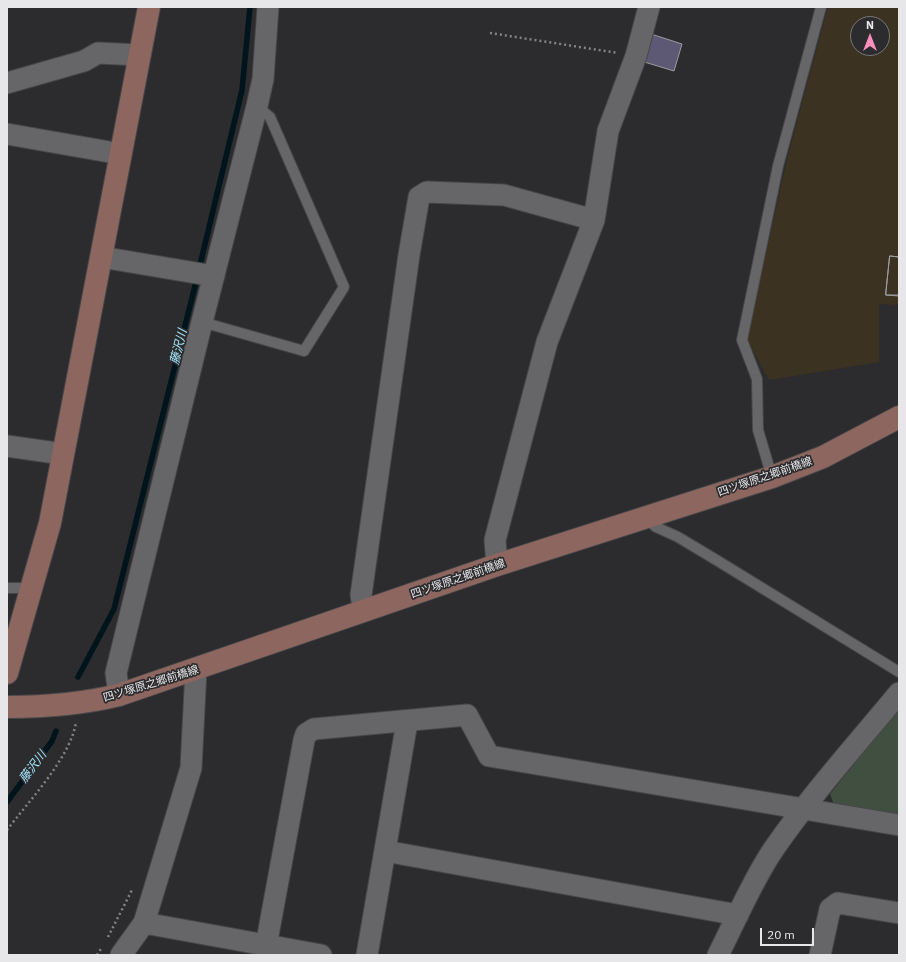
<!DOCTYPE html>
<html>
<head>
<meta charset="utf-8">
<style>
  body { margin:0 }
  #map { position:relative; width:906px; height:962px; overflow:hidden; background:#2c2c2f; font-family:"IBM Plex Sans",sans-serif }
  canvas { display:block }
  .frame { position:absolute; inset:0; border:8px solid #e7e7e9; pointer-events:none }
  .north { position:absolute; left:850px; top:16px; width:40px; height:40px; box-sizing:border-box; background:#2c2c2f; border:1px solid #777779; border-radius:50%; rotate:0deg; font-size:11px; font-weight:700; line-height:16px; text-align:center; color:#e7e7e9 }
  .north::after { content:''; display:block; margin:auto; width:14px; height:18px; background:#fe8ebc; clip-path:polygon(50% 0,100% 100%,50% 72%,0 100%) }
  .scale { position:absolute; left:760px; top:928px; width:54px; height:18px; box-sizing:border-box; border:2px solid #e7e7e9; border-top:0; padding-left:5px; font-size:12px; line-height:14px; white-space:nowrap; color:#e7e7e9; -webkit-text-stroke:3px #2c2c2f; paint-order:stroke }
</style>
</head>
<body>
<div id="map">
<canvas width="906" height="962"></canvas>
<div class="frame"></div>
<div class="north">N</div>
<div class="scale">20 m</div>
</div>
<script>
const ctx = document.querySelector('canvas').getContext('2d');
ctx.lineJoin = 'round';
function paint(path, color) { ctx.fillStyle = color; ctx.fill(path, 'evenodd'); }
function stroke(path, color, width, dash) { ctx.strokeStyle = color; ctx.lineWidth = width; ctx.lineCap = dash ? 'butt' : 'round'; ctx.setLineDash(dash || []); ctx.stroke(path); }
function write(font, color, halo, rows, align = 'center') {
  ctx.font = font + ' "IBM Plex Sans","Noto Sans JP",sans-serif'; ctx.lineWidth = 3.5; ctx.setLineDash([]); ctx.textBaseline = 'middle'; ctx.strokeStyle = halo; ctx.fillStyle = color; for (const [text, x, y, turn = 0] of rows) {
    ctx.save(); ctx.translate(x, y); ctx.rotate((+turn || 0) * Math.PI / 180); ctx.textAlign = isNaN(turn) ? turn : align; if (halo) ctx.strokeText(text, 0, 0); ctx.fillText(text, 0, 0); ctx.restore();
  }
}
paint(new Path2D(`
  M828 7H899V305L879 304V362L769 380 747 339 788 156ZM858 24H882V48H858Z`), '#3c3222');
paint(new Path2D(`
  M899 708V817L834 805 830 794Z`), '#404f40');
stroke(new Path2D(`
  M199 269 242 90 250 7
  M78 677 114 609 197 278
  M7 802 52 741 56 731`), '#00141b', 5.5);
const building = new Path2D(`
  M648 33 682 44 674 71 641 61Z
  M890 256 899 257V295H886Z
  M890 256 899 257V296L886 295Z`);
paint(building, '#5d5974');
stroke(building, '#9c9c9f', 1);
const lane = new Path2D(`
  M202 322 304 351 344 287 270 117 257 106
  M772 477 758 430 757 379 742 340 778 166 821 7
  M645 517 656 527 678 537 718 561 899 672
  M7 588H32`);
const street = new Path2D(`
  M7 83 84 61 98 53 140 55
  M7 134 121 154
  M101 257 214 276
  M7 446 63 454
  M497 565 495 540 547 342 594 220 608 131 636 56 649 7
  M364 611 361 595 409 255 419 197 427 192 504 195 594 220
  M119 695 116 673 202 322 257 106 263 79 268 7
  M385 851 738 915
  M144 923 321 955
  M266 946 304 740 306 734 314 729 467 715 489 756 899 825
  M121 955 144 923 191 768 196 670
  M367 955 407 722
  M718 955C736 920 751 883 773 850 811 795 856 745 899 693
  M820 955 830 909 838 903 899 913`);
const secondary = new Path2D(`
  M7 673 50 523 149 7
  M7 707C45 707 82 704 119 695L497 565 772 477 823 457 899 417`);
stroke(lane, '#474749', 12);
stroke(street, '#474749', 23);
stroke(secondary, '#474749', 24);
stroke(new Path2D(`
  M490 33 618 53
  M7 830C28 802 71 757 76 722
  M108 937 132 890
  M97 955 102 947`), '#848486', 2.5, [2, 3]);
stroke(lane, '#666669', 10);
stroke(street, '#666669', 21);
stroke(secondary, '#8d665f', 22);
write('11px', '#e7e7e9', '#2c2c2f', [
  ["四ツ塚原之郷前橋線",765,477,-19],
  ["四ツ塚原之郷前橋線",458,579,-19],
  ["四ツ塚原之郷前橋線",151,684,-17]
]);
write('italic 12px', '#a2e5fa', '#2c2c2f', [
  ["藤沢川",179,347,-76],
  ["藤沢川",33,767,-53]
]);
</script>
</body>
</html>
